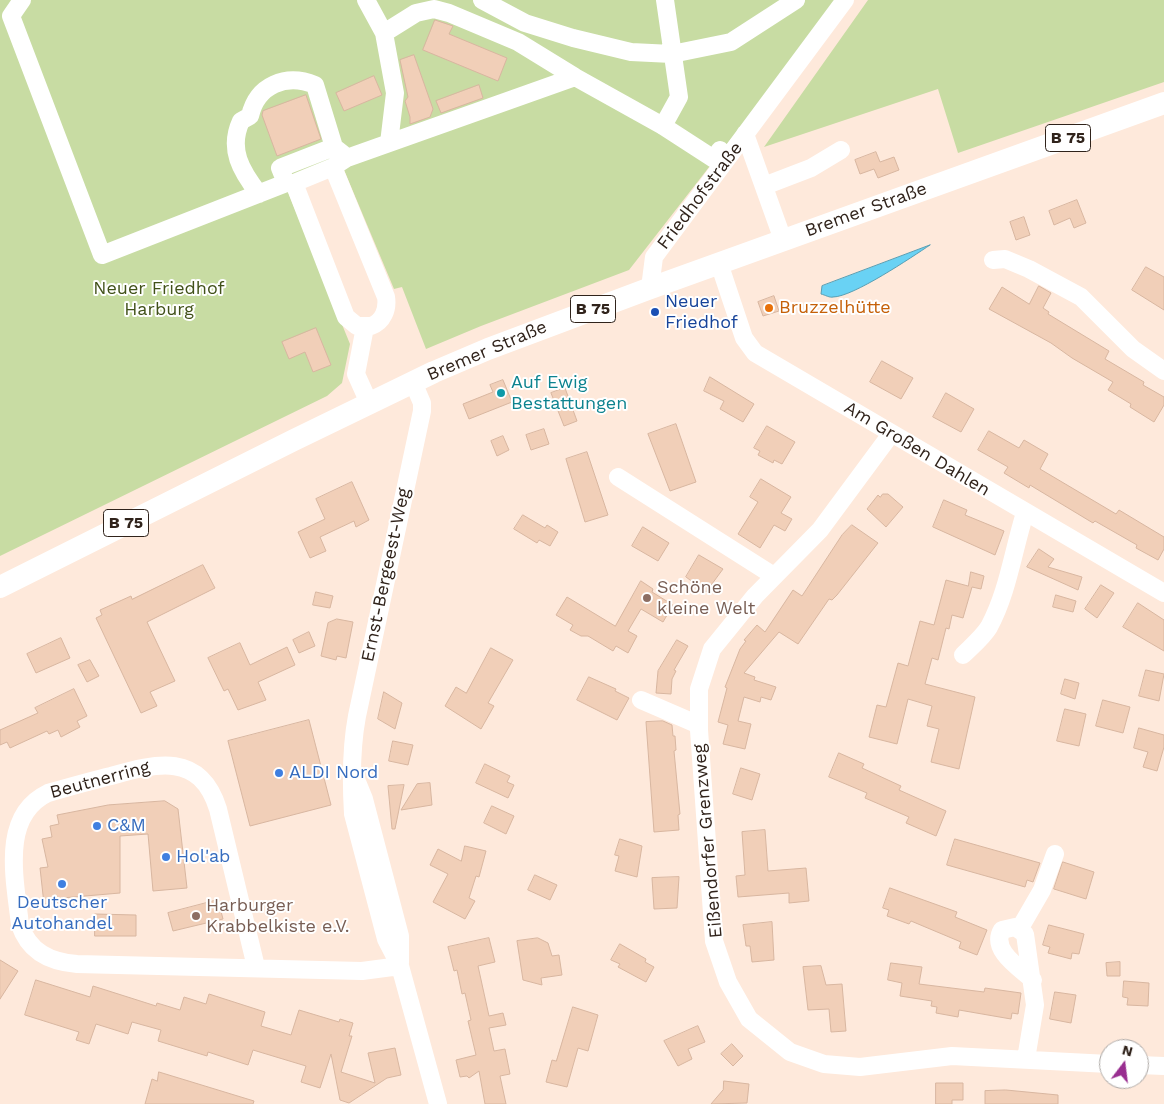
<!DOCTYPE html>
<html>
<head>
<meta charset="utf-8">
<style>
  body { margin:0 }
  #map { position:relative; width:1164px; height:1104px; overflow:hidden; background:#fee9db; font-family:"Work Sans",sans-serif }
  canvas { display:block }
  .north { position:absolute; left:1099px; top:1039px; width:50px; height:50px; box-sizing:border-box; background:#fff; border:1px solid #aca7a4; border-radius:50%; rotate:15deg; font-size:14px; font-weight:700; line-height:20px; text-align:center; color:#30231b }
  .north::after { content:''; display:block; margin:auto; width:18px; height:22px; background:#992e90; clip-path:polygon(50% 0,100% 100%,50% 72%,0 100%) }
</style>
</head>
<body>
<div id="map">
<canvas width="1164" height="1104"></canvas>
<div class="north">N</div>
</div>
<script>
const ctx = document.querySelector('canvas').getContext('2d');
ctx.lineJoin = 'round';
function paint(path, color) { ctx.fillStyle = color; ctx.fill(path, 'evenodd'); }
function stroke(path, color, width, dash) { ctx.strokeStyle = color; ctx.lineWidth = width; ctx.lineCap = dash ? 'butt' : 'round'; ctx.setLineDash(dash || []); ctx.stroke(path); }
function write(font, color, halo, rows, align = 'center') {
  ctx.font = font + ' "Work Sans",sans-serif'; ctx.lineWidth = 4; ctx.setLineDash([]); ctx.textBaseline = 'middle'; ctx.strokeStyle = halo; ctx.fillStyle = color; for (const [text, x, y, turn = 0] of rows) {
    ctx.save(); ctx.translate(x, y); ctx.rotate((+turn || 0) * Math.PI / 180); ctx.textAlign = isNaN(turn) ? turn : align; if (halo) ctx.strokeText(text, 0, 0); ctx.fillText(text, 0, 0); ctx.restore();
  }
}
paint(new Path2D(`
  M0 0H839L629 270 481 326 426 349 402 287 394 289 339 158 283 180 350 344 342 383 327 396 0 556Z
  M868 0H1164V82L958 153 938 89 764 147Z`), '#c8dca3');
const water = new Path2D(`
  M930 245C912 257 853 297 833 297 830 298 825 295 821 294L822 286Z`);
paint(water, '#69d2f4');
stroke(water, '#589eb3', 1);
const building = new Path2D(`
  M435 20 453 26 449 34 507 58 498 81 423 50Z
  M414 55 433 109 430 117 410 124V117L405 101 408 97 400 60Z
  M374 76 382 95 344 111 336 93Z
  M479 85 483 98 441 113 436 101Z
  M306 95 321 139 277 156 262 115 263 111Z
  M876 152 880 162 894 157 899 170 878 178 874 169 860 174 855 160Z
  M1077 200 1086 223 1074 228 1070 218 1054 225 1049 211Z
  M1024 217 1030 235 1016 240 1010 222Z
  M1146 267 1164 277V310L1132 290Z
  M1039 286 1051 293 1043 308 1049 312 1048 314 1109 351 1105 359 1144 382 1143 385 1164 397V405L1154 422 1130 407 1131 404 1108 390 1113 382 1072 358 1051 343 989 309 1002 287 1029 304Z
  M774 296 779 311 763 316 758 302Z
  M316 328 331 365 313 372 305 352 289 359 282 342Z
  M882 361 913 378 901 399 870 382Z
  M710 377 754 404 743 422 720 409 724 401 704 391Z
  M503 380 512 402 469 419 463 404 493 392 490 385Z
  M565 388 577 421 564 426 551 393Z
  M946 393 974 409 961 432 933 417Z
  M676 424 696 482 670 491 648 434Z
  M767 426 795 442 782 464 774 460 773 463 758 455 760 451 754 448Z
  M544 429 549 444 531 450 526 435Z
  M989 431 1019 448 1024 440 1048 454 1040 469 1116 514 1119 510 1164 537V549L1158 560 1136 548 1137 545 1095 521 1093 523 1030 485 1029 488 1004 473 1008 467 978 450Z
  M503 436 509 450 497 456 491 441Z
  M587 452 608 515 585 522 566 459Z
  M761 479 791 497 781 513 792 519 785 531 774 525 760 548 738 534 758 502 750 497Z
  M352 482 369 520 356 527 354 521 320 537 326 551 310 558 298 532 325 519 316 499Z
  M883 494H888L903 507 886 527 867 509 878 495 880 497Z
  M944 500 967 510 965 515 1004 531 995 555 933 527Z
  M523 515 545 528 547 525 558 532 550 546 539 540 537 543 514 529Z
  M852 525 878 543 837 595 832 600 829 599 798 644 779 632 744 673 755 677 754 680 776 687 771 700 761 697 760 702 744 697 738 721 751 724 745 749 723 744 728 725 718 722 727 688 725 687 740 649 746 641 744 640 757 625 765 632 793 590 802 596 842 535Z
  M643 527 669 543 658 561 632 546Z
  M1039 549 1054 559 1048 567 1082 577 1078 590 1027 567Z
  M699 555 723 569 706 592 686 577Z
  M203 565 215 588 147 622 175 681 150 692 157 706 141 713 96 618 102 615 100 610 131 596 132 599Z
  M971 572 984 576 981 589 972 587 963 618 952 615 949 629 946 628 938 660 932 658 925 684 975 697 959 769 931 762 939 729 927 726 932 706 908 699 897 744 869 737 877 705 886 707 898 663 908 666 920 621 934 625 946 580 968 586Z
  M641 581 653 589 652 592 673 605 663 622 641 609 628 631 637 636 628 653 616 646 613 651 588 636H581L570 630 573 625 556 615 567 597 615 626Z
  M1101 585 1114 593 1097 618 1085 609Z
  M316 592 333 596 330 608 313 605Z
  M1056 595 1076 601 1073 612 1053 607Z
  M1138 603 1164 620V651L1123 627Z
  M337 619 353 622 346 658 337 656 336 660 321 656 328 623Z
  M309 632 315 646 299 653 293 640Z
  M61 638 70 658 36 673 27 654Z
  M677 640 688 646 674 670 676 671 672 679 671 694 656 693 658 671Z
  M240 643 250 665 287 647 295 665 258 682 266 700 238 710 228 689 224 691 208 658Z
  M491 648 513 660 488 703 494 706 481 729 445 706 456 687 466 693Z
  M90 660 99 676 87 682 78 665Z
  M1146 670 1164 674 1159 701 1139 696Z
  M589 677 616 689 615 691 629 698 617 720 577 700Z
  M1065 679 1079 683 1075 699 1061 694Z
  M74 689 87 716 77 721 80 727 61 737 58 730 49 734 47 731 10 748 7 742 0 745V730L38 713 35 708Z
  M384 692 402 703 395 729 378 719Z
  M1103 700 1130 707 1123 733 1096 726Z
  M1065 709 1086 714 1079 746 1057 741Z
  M309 720 331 805 250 826 228 741Z
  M663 721 672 725 673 736H675L676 750 674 751 680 814 678 815 679 830 654 832 646 722Z
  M1139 728 1164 735V747L1157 771 1143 767 1148 752 1134 748Z
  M393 741 413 745 408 765 389 761Z
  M839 753 864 764 862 768 901 786 899 790 946 811 936 836 906 823 909 817 865 798 867 793 829 777Z
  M485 764 510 776 507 782 514 785 508 798 476 783Z
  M741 768 760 774 752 800 733 794Z
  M430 783 432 805 401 810 417 784Z
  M404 785 395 829H392L388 786Z
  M165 801 178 809 187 888 153 891 148 834 120 836V893L62 898V902L44 904 40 868 48 867 42 839 52 837 50 826 59 824 57 815 108 805Z
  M492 806 514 816 506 834 484 823Z
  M765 830 768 871 806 868 809 901 789 903V893L738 897 736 876 745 875 742 832Z
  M620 839 642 846 637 877 615 871 619 856 615 855Z
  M955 839 1040 863 1033 882 1027 880 1025 887 947 865Z
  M465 846 486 851 479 877 476 876 469 898 475 901 465 919 433 902 448 874 430 865 438 849 461 861Z
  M1063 862 1094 872 1086 899 1054 889Z
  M535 875 557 885 550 900 528 890Z
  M679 877 677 908 654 909 652 878Z
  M890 888 957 912 955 917 987 930 977 955 959 948 961 942 911 921 909 924 887 916 889 910 883 908Z
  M218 900 223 919 173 931 168 913Z
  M95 914 136 915V936H95Z
  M772 922 774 960 752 962 750 946H746L743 925Z
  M1049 925 1084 934 1079 954 1072 953 1071 959 1048 953 1050 947 1043 945Z
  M489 938 495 962 478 966 489 1016 503 1013 506 1025 489 1028 494 1051 505 1049 510 1074 500 1076 506 1104H485L479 1071 469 1078 467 1076 460 1077 456 1060 476 1055 468 1021 471 1020 465 993 462 994 457 970 454 971 448 947Z
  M538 938 548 943 552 956 559 955 562 975 541 978 542 985 523 980 517 941Z
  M620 944 646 959 645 962 654 967 646 982 618 967 620 964 611 960Z
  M0 960 18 971 0 999Z
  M1120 962V976H1107L1106 963Z
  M891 963 922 967 919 984 984 992 985 988 1021 993 1018 1014 1012 1013 1011 1019 959 1010 958 1017 936 1013 937 1007 931 1006 932 1001 900 996 902 983 888 980Z
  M821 966 826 985 842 984 846 1031 831 1032 829 1009 808 1010 803 967Z
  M36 980 90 997 93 986 156 1006 157 1003 180 1010 184 997 206 1004 209 994 265 1012 261 1026 291 1035 299 1010 339 1022 340 1019 353 1023 349 1036H352L341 1072 375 1083 368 1053 395 1048 401 1075 387 1078 349 1103 340 1100 331 1054 320 1088 301 1082 306 1066 253 1050 248 1065 208 1052 207 1056 158 1041 161 1030 132 1022 128 1034 96 1024 89 1044 76 1040 79 1032 25 1015Z
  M1124 981 1149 983 1148 1006 1127 1005 1128 998 1123 997Z
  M1055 992 1076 995 1071 1023 1050 1019Z
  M573 1007 598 1015 588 1051 578 1048 567 1087 546 1082 552 1060 556 1061Z
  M698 1026 705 1042 688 1049 692 1059 678 1066 664 1041Z
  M732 1044 743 1056 733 1066 721 1054Z
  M159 1072 254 1101 253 1104H145L152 1079 157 1081Z
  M724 1081 749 1084 747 1103 711 1104 723 1090Z
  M936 1083H963V1100H952V1104H936Z
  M1006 1090 1058 1095V1104H985V1091Z`);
paint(building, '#f1cfb8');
stroke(building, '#d8b6a0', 1);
stroke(new Path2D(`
  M366 0 384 33 395 93 389 143
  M482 0 525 23 573 38 631 52 672 54 731 42 796 0
  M11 16 102 255 286 183H294
  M11 16 22 0
  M384 33 416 13 434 9 449 13 518 42 575 77 663 126 714 159 720 150
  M663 126 679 97 665 0
  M745 134 783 240
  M333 167 386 297C388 309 383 322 371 326H357L346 317 294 183Z
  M333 167 347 158 575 77
  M286 183 280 168 334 147 343 154
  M764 186 811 168 841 150
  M259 194C241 171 228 149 241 121L250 116C257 85 286 73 315 85L334 147
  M993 260 1005 259 1029 269 1081 297 1133 349 1164 371
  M719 263 744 338 755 353 1164 593
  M650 288 654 257 845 0
  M365 327 356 374 369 403
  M413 382 422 403V411L357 716C351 748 351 781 353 814L386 939 400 966 438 1104
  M891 434 820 530 755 596 712 649 699 689V730L714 941 728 982 749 1019 790 1052 824 1064 860 1067 952 1056 1109 1064
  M618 477 774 576
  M963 655C971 647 983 637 989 627 1008 592 1013 551 1025 513
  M641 700 699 725
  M355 777 364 799 400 936V963
  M1020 928 1042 890 1055 854
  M256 967 218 809C200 752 157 763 111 776 90 781 69 787 48 793 0 816 15 879 20 925 29 952 50 962 77 964L362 971 400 966
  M1026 1059 1035 1005 1025 934 1015 927 1002 930C990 950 1020 968 1033 980
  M1139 1065 1164 1066`), '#fff', 18);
stroke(new Path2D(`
  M0 587 294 440 434 372 488 349 648 289 1164 103`), '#fff', 22);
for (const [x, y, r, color] of [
  [769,308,5,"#e8710a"],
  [655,312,5,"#1a4fb4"],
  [501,393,5,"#0f9aa8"],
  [647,598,5,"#8d6e63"],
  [279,773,5,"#3f7fe0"],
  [97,826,5,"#3f7fe0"],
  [166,857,5,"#3f7fe0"],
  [62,884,5,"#3f7fe0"],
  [196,916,5,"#8d6e63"]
]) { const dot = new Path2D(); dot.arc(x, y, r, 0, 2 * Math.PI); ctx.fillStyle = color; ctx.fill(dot); stroke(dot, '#fff', 2); }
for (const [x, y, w] of [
  [1068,138,45],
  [593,309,45],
  [126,523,45]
]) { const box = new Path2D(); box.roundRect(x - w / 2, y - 13.5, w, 27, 4); ctx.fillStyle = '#fff'; ctx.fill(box); stroke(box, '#30231b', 1); }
write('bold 16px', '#30231b', null, [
  ["B 75",1068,138],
  ["B 75",593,309],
  ["B 75",126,523]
]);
write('18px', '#30231b', '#fff', [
  ["Friedhofstraße",700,196,-53],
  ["Bremer Straße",866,210,-20],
  ["Bremer Straße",487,351,-23],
  ["Am Großen Dahlen",917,449,31],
  ["Ernst-Bergeest-Weg",386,575,-78],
  ["Beutnerring",100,780,-15],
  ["Eißendorfer Grenzweg",708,841,-95]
]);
write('18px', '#415119', '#fff', [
  ["Neuer Friedhof",159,289],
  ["Harburg",159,310]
]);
write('18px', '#164399', '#fff', [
  ["Neuer",665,302],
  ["Friedhof",665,323]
], 'left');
write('18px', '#c56008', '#fff', [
  ["Bruzzelhütte",779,308]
], 'left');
write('18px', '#0d838f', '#fff', [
  ["Auf Ewig",511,383],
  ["Bestattungen",511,404]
], 'left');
write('18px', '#785e54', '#fff', [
  ["Schöne",657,588],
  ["kleine Welt",657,609],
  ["Harburger",206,906],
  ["Krabbelkiste e.V.",206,927]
], 'left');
write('18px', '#366cbe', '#fff', [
  ["ALDI Nord",289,773],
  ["C&M",107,826],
  ["Hol'ab",176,857],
  ["Deutscher",62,903,"center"],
  ["Autohandel",62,924,"center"]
], 'left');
</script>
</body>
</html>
